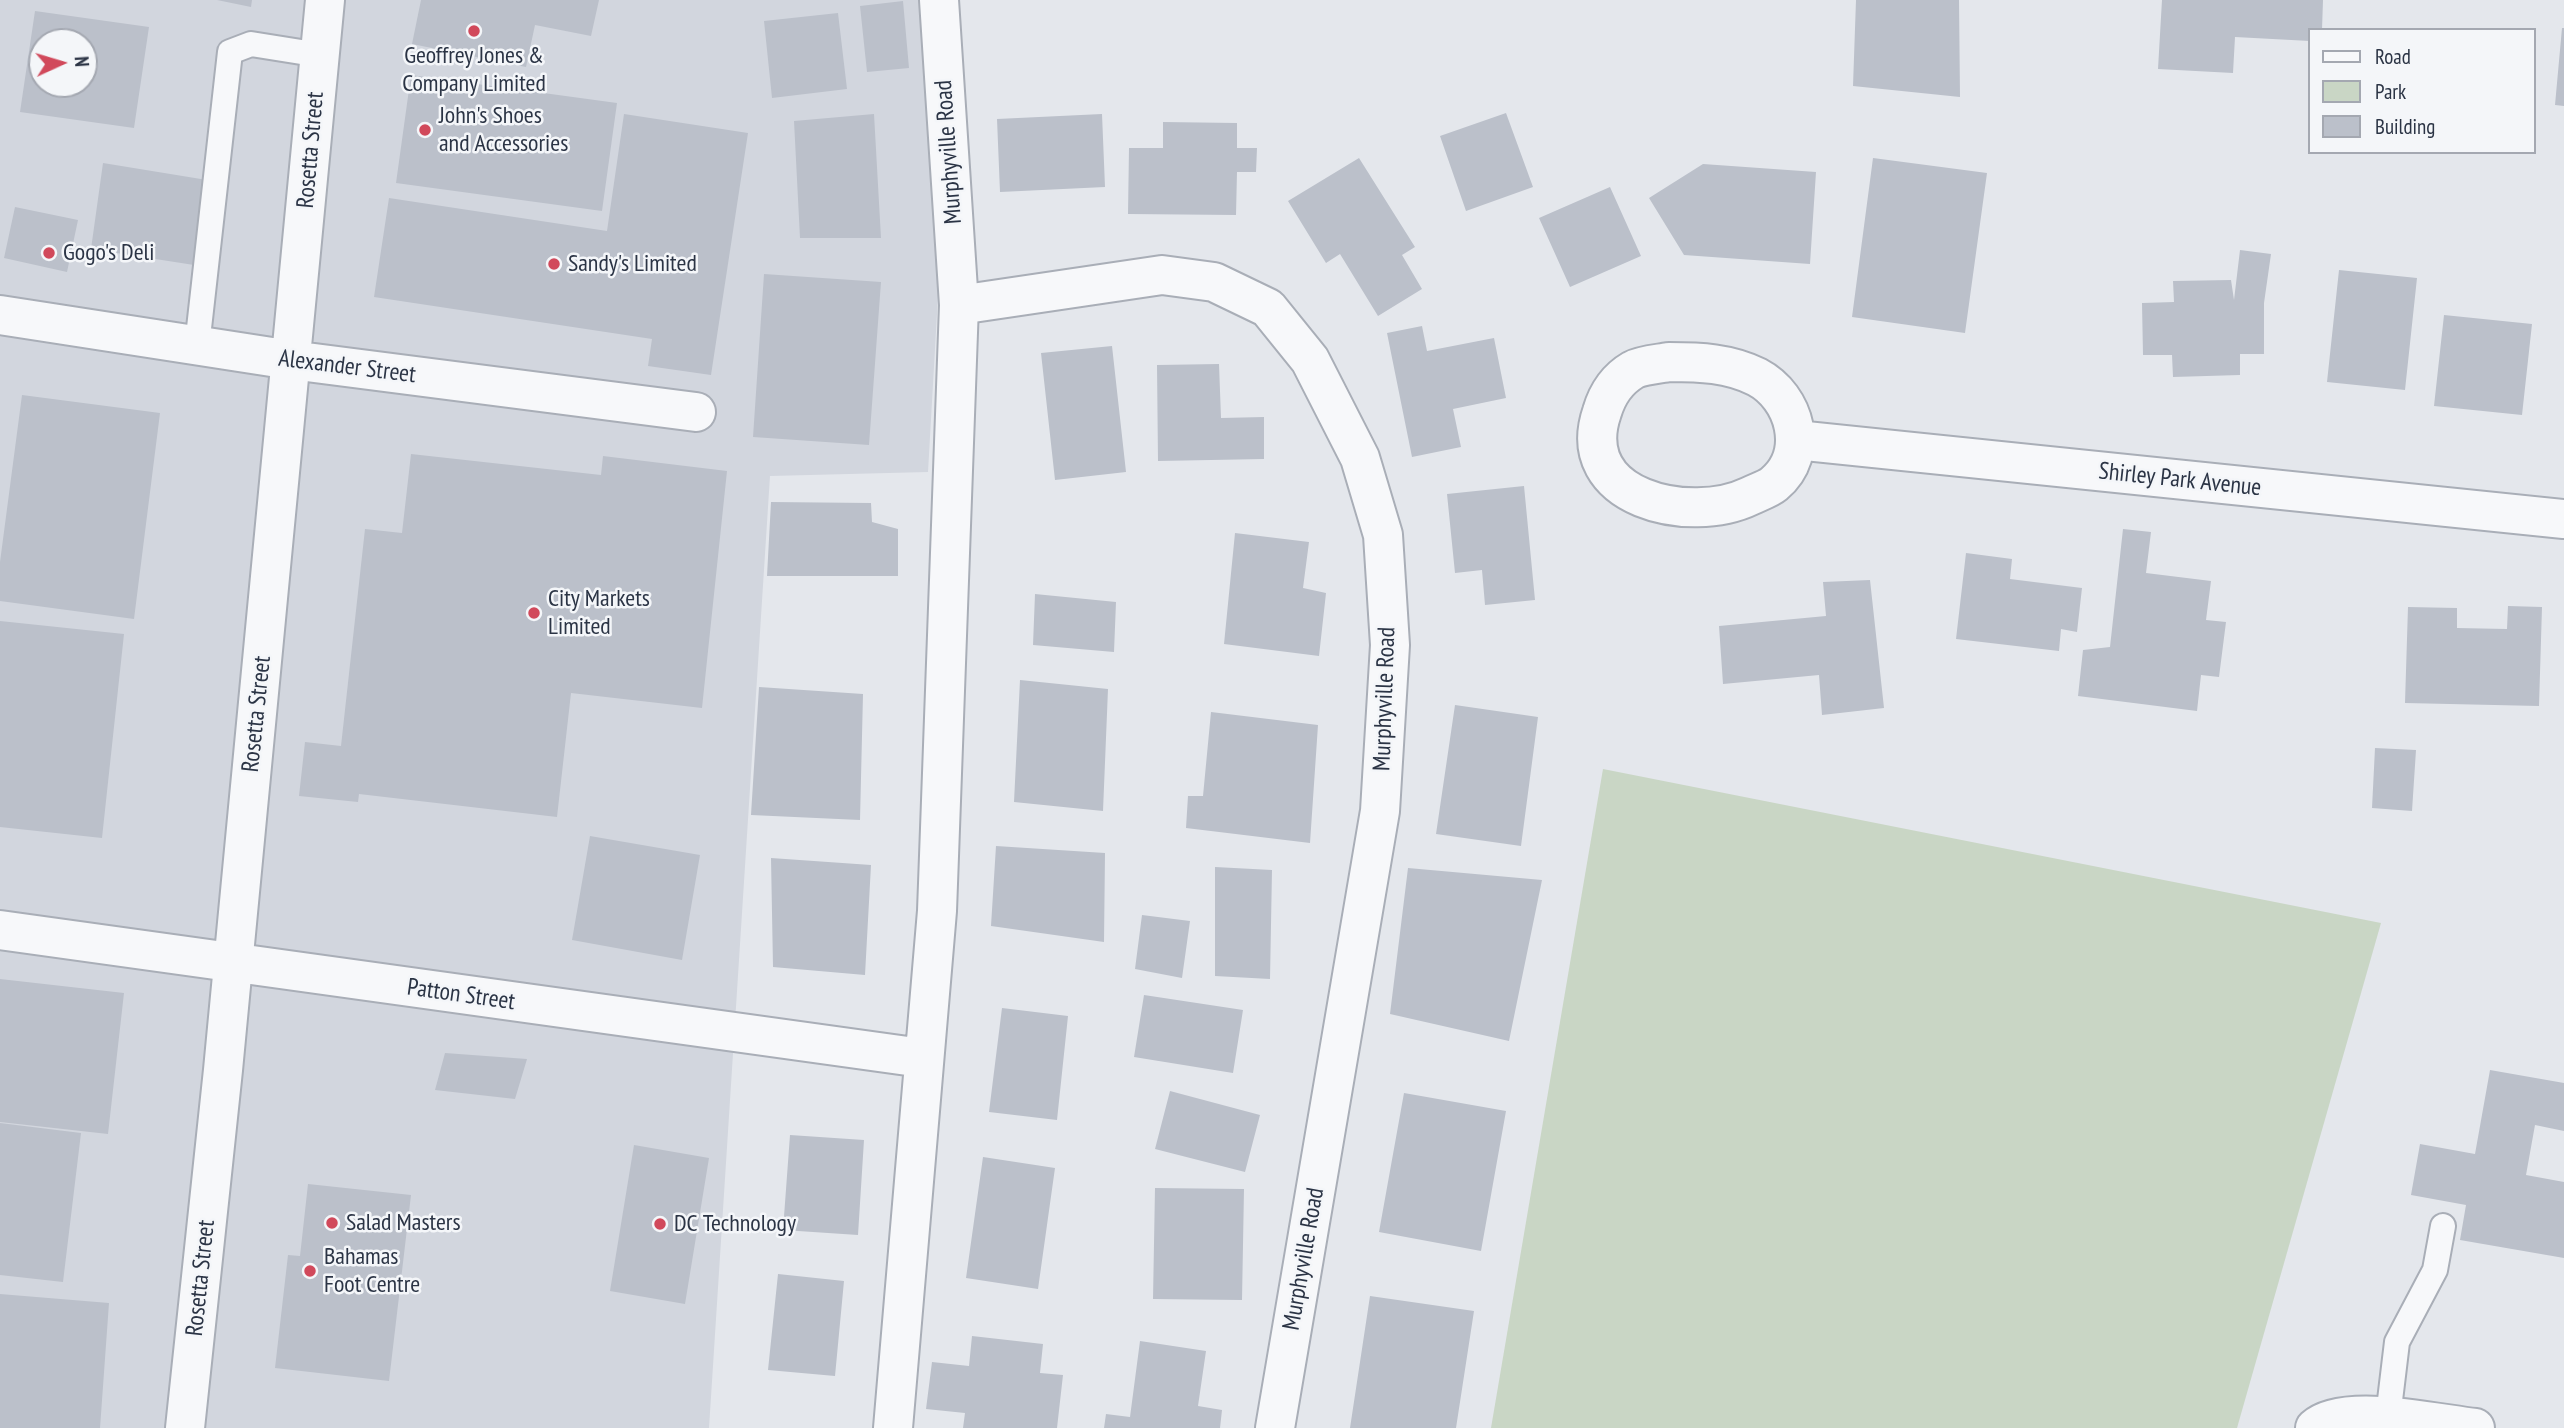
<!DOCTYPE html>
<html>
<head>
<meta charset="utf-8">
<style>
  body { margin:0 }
  #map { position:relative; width:2564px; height:1428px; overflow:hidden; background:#e4e7ec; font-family:"PT Sans Narrow",sans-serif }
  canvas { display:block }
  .legend { position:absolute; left:2308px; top:28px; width:228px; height:126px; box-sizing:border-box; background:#f4f6f9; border:2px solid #a4a8b1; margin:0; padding:9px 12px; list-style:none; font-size:21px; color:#2b3445 }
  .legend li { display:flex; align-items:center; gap:14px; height:35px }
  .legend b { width:35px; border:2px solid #a4a8b1 }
  .north { position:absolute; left:28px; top:28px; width:70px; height:70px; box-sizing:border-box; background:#f4f6f9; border:2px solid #a4a8b1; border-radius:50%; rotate:86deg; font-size:19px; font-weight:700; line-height:28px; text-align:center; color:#2b3445 }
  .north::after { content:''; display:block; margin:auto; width:24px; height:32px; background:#d1495b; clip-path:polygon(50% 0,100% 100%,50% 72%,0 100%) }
</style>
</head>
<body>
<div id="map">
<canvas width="2564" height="1428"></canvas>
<ul class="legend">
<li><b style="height:9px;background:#f7f8fa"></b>Road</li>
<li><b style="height:19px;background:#c9d6c5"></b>Park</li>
<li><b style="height:19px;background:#bbc0ca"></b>Building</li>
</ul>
<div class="north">N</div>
</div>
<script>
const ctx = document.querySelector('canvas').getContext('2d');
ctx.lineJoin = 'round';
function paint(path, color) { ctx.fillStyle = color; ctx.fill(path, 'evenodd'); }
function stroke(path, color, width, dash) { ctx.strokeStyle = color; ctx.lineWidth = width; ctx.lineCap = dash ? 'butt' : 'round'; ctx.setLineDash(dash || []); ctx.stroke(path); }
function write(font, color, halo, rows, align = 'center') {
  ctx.font = font + ' "PT Sans Narrow",sans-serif'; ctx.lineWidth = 5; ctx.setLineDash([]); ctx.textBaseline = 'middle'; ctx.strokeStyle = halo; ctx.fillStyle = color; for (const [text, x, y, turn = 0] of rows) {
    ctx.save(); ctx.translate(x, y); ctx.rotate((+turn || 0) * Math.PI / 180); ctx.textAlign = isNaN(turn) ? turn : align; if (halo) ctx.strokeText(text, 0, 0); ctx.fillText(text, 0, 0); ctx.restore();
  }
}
paint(new Path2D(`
  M0 0H922L940 261 928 472 770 476 709 1428H0ZM42 42H84V84H42Z`), '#d2d6de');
paint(new Path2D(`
  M1603 769 2381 923 2237 1428H1491Z`), '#c9d6c5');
paint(new Path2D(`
  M217 0H252L251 7Z
  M421 0H599L591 36 535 25 526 67 412 44Z
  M1856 0H1959L1960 97 1853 86Z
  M2162 0H2323L2322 30H2310V41L2235 37 2233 73 2158 69Z
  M903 1 909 68 867 72 860 6Z
  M35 11 149 27 134 128 20 112ZM42 42H84V84H42Z
  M838 13 847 89 772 98 764 21Z
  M2562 28H2564V106L2555 105Z
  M411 75 617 103 602 211 396 183Z
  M1506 113 1533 187 1466 211 1440 136Z
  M624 114 748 133 711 375 648 366 652 339 374 297 389 198 607 231Z
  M874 114 881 238H800L794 121Z
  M1102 114 1105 187 1000 192 997 119Z
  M1163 122 1237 123V148H1257L1256 172H1237L1236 215 1128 214 1129 148H1163Z
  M1359 158 1415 247 1402 255 1422 289 1378 316 1340 254 1326 263 1288 201Z
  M1873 158 1987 173 1965 333 1852 317Z
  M103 163 207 180 194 265 91 249Z
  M1703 164 1816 172 1810 264 1684 255 1649 198Z
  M1610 187 1641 256 1570 287 1539 218Z
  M15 207 78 220 67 272 4 258Z
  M2240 250 2271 254 2264 303V354H2240V375L2173 377 2172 355H2143L2142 303 2174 302 2173 281 2231 280 2234 300Z
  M2339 270 2417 278 2405 390 2327 382Z
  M764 274 881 282 869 445 753 437Z
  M2444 315 2532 324 2522 415 2434 406Z
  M1422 326 1427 351 1494 338 1506 398 1453 409 1461 447 1412 457 1387 333Z
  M1112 346 1126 472 1055 480 1041 353Z
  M1219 364 1221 418 1264 417V459L1158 461 1157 365Z
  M22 395 160 413 134 619 0 601V562Z
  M411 454 601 475 603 456 727 471 702 708 571 693 557 817 359 794 358 802 299 796 305 742 341 746 365 529 402 533Z
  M1524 486 1535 600 1485 605 1482 570 1455 573 1447 494Z
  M771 502 871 503 872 522 898 529V576H767Z
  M2123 529 2151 532 2146 573 2211 581 2206 620 2226 622 2219 677 2201 675 2197 711 2078 696 2083 650 2110 647Z
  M1235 533 1309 542 1303 588 1326 593 1319 656 1224 644Z
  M1966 553 2012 559 2010 579 2082 588 2077 632 2061 629 2059 651 1956 639Z
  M1870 580 1884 708 1822 715 1819 675 1723 684 1719 626 1826 616 1823 582Z
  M1035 594 1116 602 1114 652 1033 645Z
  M2508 606 2542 607 2539 706 2405 703 2408 607 2457 608V628L2507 629Z
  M0 621 124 634 102 838 0 827Z
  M1020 680 1108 689 1103 811 1014 802Z
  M759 687 863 694 860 820 751 815Z
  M1455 705 1538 717 1521 846 1436 834Z
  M1211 712 1318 725 1310 843 1186 828 1188 796H1203Z
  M2375 748 2416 750 2412 811 2372 808Z
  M590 836 700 855 682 960 572 940Z
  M996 846 1105 853 1104 942 991 926Z
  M771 858 871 865 865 975 773 967Z
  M1215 867 1272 870 1270 979 1215 976Z
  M1408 868 1542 880 1509 1041 1390 1014Z
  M1142 915 1190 921 1182 978 1135 969Z
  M0 979 124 993 108 1134 0 1122Z
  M1144 995 1243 1010 1233 1073 1134 1057Z
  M1002 1008 1068 1016 1057 1120 989 1112Z
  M445 1053 527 1059 515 1099 435 1090Z
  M2490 1070 2564 1083V1131L2535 1125 2526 1175 2564 1182V1258L2460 1240 2466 1205 2411 1195 2420 1144 2475 1154Z
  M1170 1091 1260 1115 1245 1172 1155 1149Z
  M1404 1093 1506 1111 1481 1251 1379 1232Z
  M0 1123 81 1133 63 1282 0 1275Z
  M790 1135 864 1140 858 1235 783 1230Z
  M634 1145 709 1158 685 1304 610 1291Z
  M983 1157 1055 1168 1038 1289 966 1278Z
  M308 1184 411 1195 389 1381 275 1368 288 1255 300 1256Z
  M1155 1188 1244 1189 1242 1300 1153 1299Z
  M778 1274 844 1281 835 1376 768 1370Z
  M0 1294 109 1303 100 1428H0Z
  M1370 1296 1474 1311 1456 1428H1350Z
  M972 1336 1043 1344 1040 1373 1063 1375 1057 1428H963L965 1413 926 1409 932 1362 969 1366Z
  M1140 1341 1206 1351 1198 1406 1222 1410 1220 1428H1104L1106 1414 1130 1417Z`), '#bbc0ca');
const lane = new Path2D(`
  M197 346 230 52 251 44 320 55
  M2388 1417 2397 1342 2435 1270 2443 1226`);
const street = new Path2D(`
  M959 305 1162 275 1214 282 1268 308 1310 360 1360 458 1383 535 1390 645 1380 811 1275 1428
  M0 315 291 360 696 412
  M1669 362C1700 362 1729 363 1757 377 1795 397 1811 453 1774 484 1768 489 1758 492 1750 496 1690 525 1572 499 1602 412 1607 395 1616 380 1633 370 1642 365 1658 364 1669 362Z
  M1796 440 2564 519
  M0 930 922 1058
  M185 1428 223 1070 325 0
  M893 1428 937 911 959 305 939 0
  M2315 1428C2343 1402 2438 1424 2475 1428`);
stroke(lane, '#a9aeb7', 28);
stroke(street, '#a9aeb7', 42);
stroke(lane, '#f7f8fa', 24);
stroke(street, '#f7f8fa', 38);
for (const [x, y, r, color] of [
  [474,31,7,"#d1495b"],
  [425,130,7,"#d1495b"],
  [49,253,7,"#d1495b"],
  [554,264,7,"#d1495b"],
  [534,613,7,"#d1495b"],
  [332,1223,7,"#d1495b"],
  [660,1224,7,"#d1495b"],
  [310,1271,7,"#d1495b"]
]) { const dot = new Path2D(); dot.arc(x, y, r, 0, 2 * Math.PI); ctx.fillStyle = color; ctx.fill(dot); stroke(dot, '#f4f6f9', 2.5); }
write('24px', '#2b3445', '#f4f6f9', [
  ["Geoffrey Jones &",474,56,"center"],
  ["Company Limited",474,84,"center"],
  ["John's Shoes",439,116],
  ["and Accessories",439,144],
  ["Gogo's Deli",63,253],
  ["Sandy's Limited",568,264],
  ["City Markets",548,599],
  ["Limited",548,627],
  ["Salad Masters",346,1223],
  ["DC Technology",674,1224],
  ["Bahamas",324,1257],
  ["Foot Centre",324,1285]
], 'left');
write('24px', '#2b3445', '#f4f6f9', [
  ["Rosetta Street",311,150,-85],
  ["Murphyville Road",949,152,-94],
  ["Alexander Street",347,367,7],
  ["Shirley Park Avenue",2180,480,6],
  ["Murphyville Road",1385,699,-88],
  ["Rosetta Street",257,714,-84],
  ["Patton Street",461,995,8],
  ["Murphyville Road",1304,1259,-80],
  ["Rosetta Street",201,1278,-84]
]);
</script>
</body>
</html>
